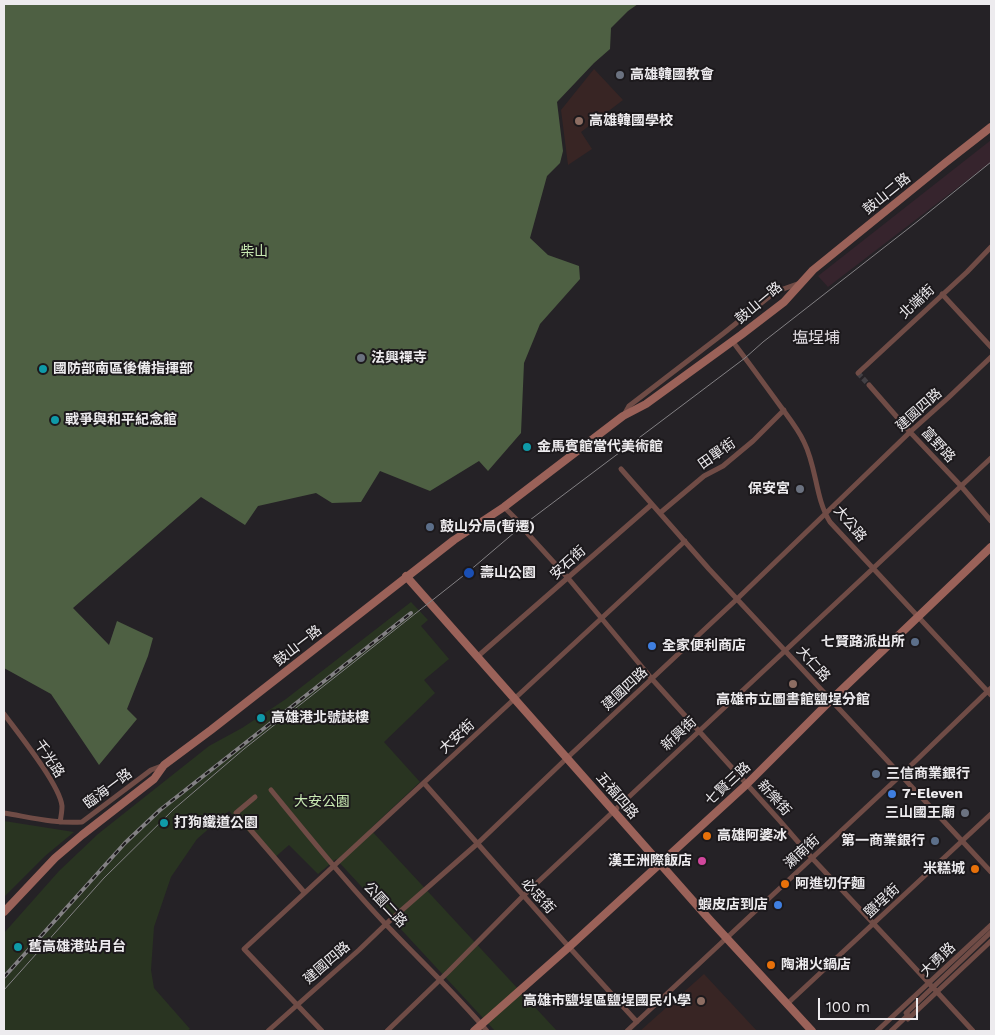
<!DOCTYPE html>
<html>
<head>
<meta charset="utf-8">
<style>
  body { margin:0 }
  #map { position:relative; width:995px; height:1035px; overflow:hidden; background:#252226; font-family:"Work Sans",sans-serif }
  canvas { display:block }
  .frame { position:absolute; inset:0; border:5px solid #edebee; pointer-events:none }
  .scale { position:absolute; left:818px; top:998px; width:100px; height:22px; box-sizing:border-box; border:2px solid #edebee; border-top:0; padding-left:6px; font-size:15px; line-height:18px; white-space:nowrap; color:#edebee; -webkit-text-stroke:4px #1c191c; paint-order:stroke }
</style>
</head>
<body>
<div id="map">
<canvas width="995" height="1035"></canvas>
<div class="frame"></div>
<div class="scale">100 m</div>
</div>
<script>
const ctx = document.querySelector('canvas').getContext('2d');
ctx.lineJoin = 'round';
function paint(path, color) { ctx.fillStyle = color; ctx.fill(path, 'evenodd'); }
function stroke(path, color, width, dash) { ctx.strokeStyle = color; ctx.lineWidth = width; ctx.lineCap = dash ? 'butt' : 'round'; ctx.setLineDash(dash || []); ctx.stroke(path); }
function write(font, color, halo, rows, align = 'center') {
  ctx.font = font + ' "Work Sans","Noto Sans TC",sans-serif'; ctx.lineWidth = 4; ctx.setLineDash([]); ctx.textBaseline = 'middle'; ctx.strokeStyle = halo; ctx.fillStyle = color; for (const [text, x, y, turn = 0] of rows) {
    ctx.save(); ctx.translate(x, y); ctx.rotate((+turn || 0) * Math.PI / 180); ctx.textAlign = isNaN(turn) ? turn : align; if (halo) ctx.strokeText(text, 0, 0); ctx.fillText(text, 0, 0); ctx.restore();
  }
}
paint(new Path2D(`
  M991 140V162L828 287 818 276Z`), '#36242d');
paint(new Path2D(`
  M594 69 623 100 581 132 592 149 568 165 561 110Z
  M704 974 757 1031H640Z`), '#382524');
paint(new Path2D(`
  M411 602 428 620 421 626 449 659 424 680 435 693 384 742 420 782 370 829 557 1031H495L336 859 318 874 289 845 273 859 229 811 197 839 171 877 154 927 151 970 154 988 190 1029 187 1031H4V933L59 871 98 834 209 746 242 728 286 699Z
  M4 821 74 832 45 856 4 897Z`), '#293421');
paint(new Path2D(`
  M4 4H638L628 11 611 28 610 49 594 63 557 102 563 151 560 163 547 176 530 238 548 255 579 266 580 279 540 324 524 363 521 433 488 471 479 461 430 491 380 471 361 502 332 503 316 493 258 506 245 525 201 497 73 608 109 645 117 621 153 638 148 656 127 709 137 719 99 765 51 694 4 668Z`), '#4e6043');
stroke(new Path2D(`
  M858 373 869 385`), '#434044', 5, [5, 2.5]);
stroke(new Path2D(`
  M942 294 991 347
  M733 342C749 363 765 385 781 407 789 418 798 429 804 442 817 468 815 498 830 522L991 695
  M858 373 967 272 991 247
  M869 385 910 432 961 486 991 521
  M624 415 629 406 724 333 775 292 800 283
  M621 469 709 569 991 872
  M504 507 517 520 528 534 568 578 652 679 780 821 812 858 902 954 973 1031
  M660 513 704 476 723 466 753 441 784 410
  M477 657 651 505
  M4 714C18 733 60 785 62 806 62 811 61 817 60 822
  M424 783 569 947 637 1022
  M271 790C312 840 353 891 398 937 428 968 459 998 487 1031
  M255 797 236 813 304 892
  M4 813C29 817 56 824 82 822L151 770 164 765
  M787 1004 991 814
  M908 1019 991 941
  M268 1031 359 950 386 924 477 844 567 758 737 599 910 432 948 398 991 357
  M322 1031 244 949 685 541
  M387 1031 448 972 523 896 991 458
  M627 1031 901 775 991 688
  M877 1031 991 925
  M891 1031 908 1015 906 1013 991 932`), '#704c46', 5);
stroke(new Path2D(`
  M406 576 709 919 812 1031
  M4 912 55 858 82 835 154 779 164 765 211 730 454 540 504 507 623 416 646 404 741 335 784 302 813 270 945 163 991 127
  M474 1031 569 947 747 784 831 700 991 547`), '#9b6259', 8);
stroke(new Path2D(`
  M4 990 104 878 174 809 244 749 468 572 522 526 745 358 763 342 918 221 991 162`), '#838184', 1);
const rail = new Path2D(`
  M4 977 125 843 160 810 411 613`);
stroke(rail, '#838184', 4);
stroke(rail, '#1c191c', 2, [5.5]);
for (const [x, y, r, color] of [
  [620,75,5,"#6b7280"],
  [579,121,5,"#8d6e63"],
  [361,358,5,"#6b7280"],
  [43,369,5,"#0f9aa8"],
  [55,420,5,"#0f9aa8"],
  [527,447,5,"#0f9aa8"],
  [800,489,5,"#6b7280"],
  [430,527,5,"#5c6f8a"],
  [469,573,6,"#1a4fb4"],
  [915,642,5,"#5c6f8a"],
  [652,646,5,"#3f7fe0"],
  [793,684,5,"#8d6e63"],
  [261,718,5,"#0f9aa8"],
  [876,774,5,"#5c6f8a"],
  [892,794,5,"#3f7fe0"],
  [965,813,5,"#6b7280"],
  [164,823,5,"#0f9aa8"],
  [707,836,5,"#e8710a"],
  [935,841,5,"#5c6f8a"],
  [702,861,5,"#d1479c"],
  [975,869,5,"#e8710a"],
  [785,884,5,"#e8710a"],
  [778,905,5,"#3f7fe0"],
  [18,947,5,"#0f9aa8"],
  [771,965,5,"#e8710a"],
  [701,1001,5,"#8d6e63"]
]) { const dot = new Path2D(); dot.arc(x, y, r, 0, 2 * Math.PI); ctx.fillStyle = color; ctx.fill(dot); stroke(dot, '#1c191c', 2); }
write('bold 14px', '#edebee', '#1c191c', [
  ["高雄韓國教會",630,75],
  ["高雄韓國學校",589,121],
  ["法興禪寺",371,358],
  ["國防部南區後備指揮部",53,369],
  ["戰爭與和平紀念館",65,420],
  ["金馬賓館當代美術館",537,447],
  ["保安宮",790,489,"right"],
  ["鼓山分局(暫遷)",440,527],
  ["壽山公園",480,573],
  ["七賢路派出所",905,642,"right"],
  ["全家便利商店",662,646],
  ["高雄市立圖書館鹽埕分館",793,700,"center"],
  ["高雄港北號誌樓",271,718],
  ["三信商業銀行",886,774],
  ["7-Eleven",902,794],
  ["三山國王廟",955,813,"right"],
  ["打狗鐵道公園",174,823],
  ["高雄阿婆冰",717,836],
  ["第一商業銀行",925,841,"right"],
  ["漢王洲際飯店",692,861,"right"],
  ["米糕城",965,869,"right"],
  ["阿進切仔麵",795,884],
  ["蝦皮店到店",768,905,"right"],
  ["舊高雄港站月台",28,947],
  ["陶湘火鍋店",781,965],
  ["高雄市鹽埕區鹽埕國民小學",691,1001,"right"]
], 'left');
write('14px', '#edebee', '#1c191c', [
  ["鼓山二路",887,194,-39],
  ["北端街",917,302,-43],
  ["鼓山一路",759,303,-40],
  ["建國四路",919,410,-42],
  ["富野路",938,445,47],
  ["田單街",717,454,-35],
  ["大公路",850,524,50],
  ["安石街",568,563,-42],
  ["鼓山一路",298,646,-38],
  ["大仁路",813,664,48],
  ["建國四路",625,689,-43],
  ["新興街",679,734,-43],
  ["大安街",457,737,-43],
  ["千光路",49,759,57],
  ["七賢三路",728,784,-43],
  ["臨海一路",108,789,-37],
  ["五福四路",617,796,49],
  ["新樂街",774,798,48],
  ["瀨南街",802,852,-43],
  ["必忠街",538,896,48],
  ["鹽埕街",882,901,-43],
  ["公園二路",385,905,47],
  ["大勇路",938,960,-44],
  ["建國四路",327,963,-41]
]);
write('14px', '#c8e9b2', '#1c191c', [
  ["柴山",254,252],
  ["大安公園",322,802]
]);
write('16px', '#e1dce2', '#1c191c', [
  ["塩埕埔",816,338]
]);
</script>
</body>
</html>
